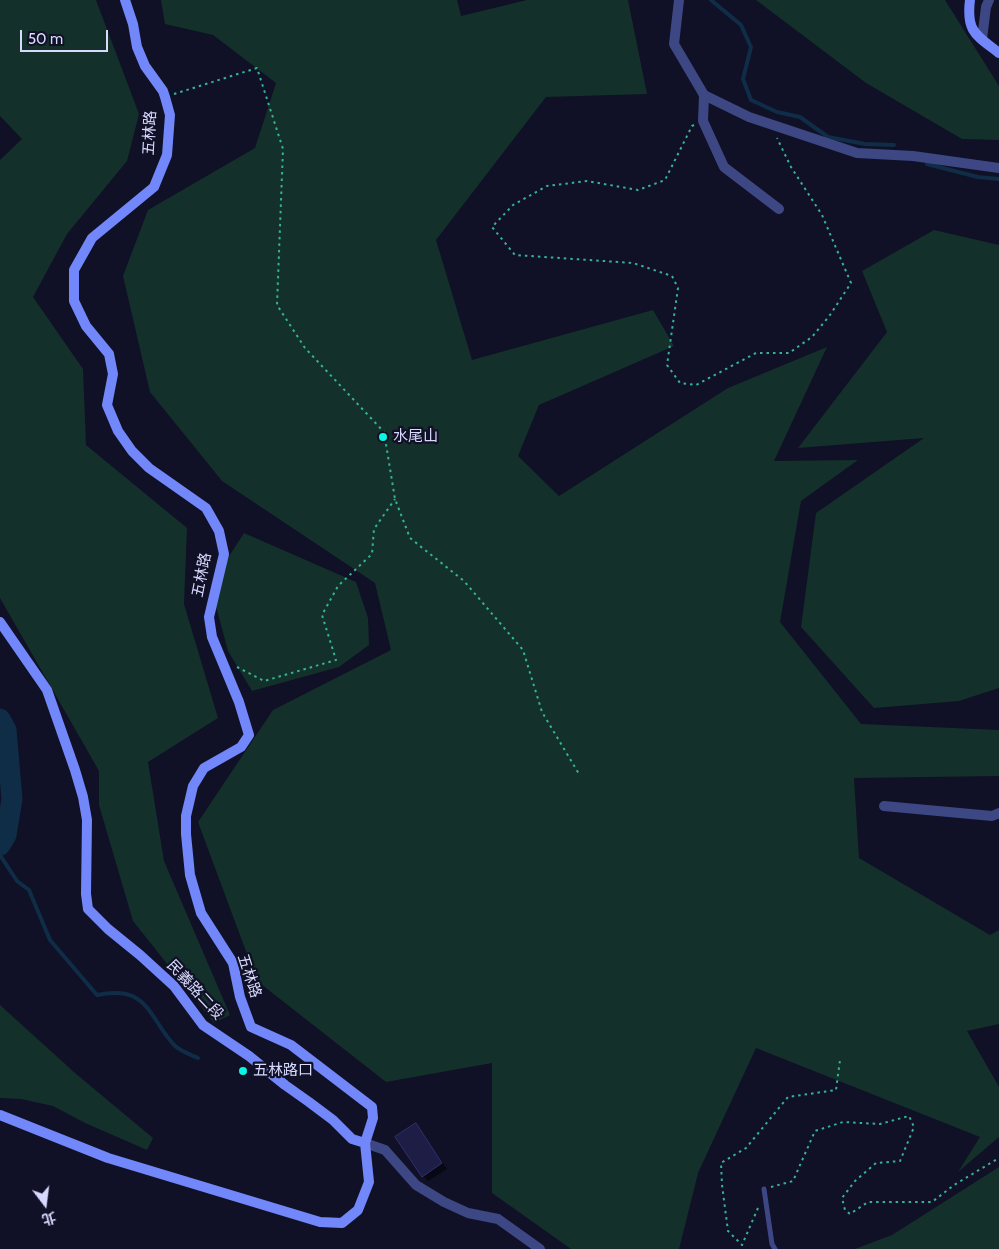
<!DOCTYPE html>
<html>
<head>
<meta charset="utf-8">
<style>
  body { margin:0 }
  #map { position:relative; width:999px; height:1249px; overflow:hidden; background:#101026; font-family:Cabin,"Noto Sans TC",sans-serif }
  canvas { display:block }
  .north { position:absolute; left:20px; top:1179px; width:50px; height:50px; -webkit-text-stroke:4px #101026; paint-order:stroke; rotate:165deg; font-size:14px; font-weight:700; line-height:20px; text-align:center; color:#d7d9fd }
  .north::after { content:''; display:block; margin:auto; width:18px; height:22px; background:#d7d9fd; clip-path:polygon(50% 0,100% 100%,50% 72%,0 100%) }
  .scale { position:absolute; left:20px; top:30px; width:88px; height:22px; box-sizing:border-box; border:2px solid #d7d9fd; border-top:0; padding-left:6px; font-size:15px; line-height:18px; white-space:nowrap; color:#d7d9fd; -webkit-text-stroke:4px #101026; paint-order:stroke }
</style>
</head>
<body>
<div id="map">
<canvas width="999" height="1249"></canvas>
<div class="north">北</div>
<div class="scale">50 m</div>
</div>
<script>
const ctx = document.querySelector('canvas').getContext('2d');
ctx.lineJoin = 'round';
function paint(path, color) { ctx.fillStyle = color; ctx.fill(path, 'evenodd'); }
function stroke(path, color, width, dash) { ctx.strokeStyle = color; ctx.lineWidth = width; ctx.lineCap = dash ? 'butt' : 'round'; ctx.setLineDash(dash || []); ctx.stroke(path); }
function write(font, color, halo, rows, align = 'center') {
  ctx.font = font + ' Cabin,"Noto Sans TC",sans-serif'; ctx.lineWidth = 4.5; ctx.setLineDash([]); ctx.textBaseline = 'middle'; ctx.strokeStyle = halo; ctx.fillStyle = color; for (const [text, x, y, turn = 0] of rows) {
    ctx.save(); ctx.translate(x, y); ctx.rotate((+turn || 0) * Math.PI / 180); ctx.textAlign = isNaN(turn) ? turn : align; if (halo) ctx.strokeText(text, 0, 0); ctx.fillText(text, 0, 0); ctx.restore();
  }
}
paint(new Path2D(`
  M0 0H96L139 114 127 161 67 234 33 297 83 369 86 445 187 528 184 604 218 718 148 762 164 861 230 1015 214 1023 133 921 99 805V771L0 598V160L22 139 0 116Z
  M161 0H457L461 16 527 0H628L647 94 546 97 436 240 472 360 653 310 674 346 539 405 518 456 559 496 728 388 827 347 774 461 858 460 801 501 780 622 861 724 999 730V776L854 778 859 858 990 935 999 930V1024L967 1031 999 1087V1137L958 1172 980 1137 756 1048 698 1173 679 1249H571L492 1193V1063L386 1082 257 981 198 822 273 710 391 650 375 583 222 481 150 392 123 276 148 210 255 148 276 83 213 35 165 24Z
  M756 0H945L999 86V140L962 139 866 83Z
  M934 230 999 245V688L959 701 874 708 801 627 816 513 924 438 798 448 887 332 862 271Z
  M244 533 356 582 368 618 369 645 339 667 252 691 228 651 214 599 226 561Z
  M0 1005 75 1073 153 1138 147 1150 85 1123 53 1106 21 1099 0 1098Z
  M999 1167V1249H855L892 1235Z`), '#14302a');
paint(new Path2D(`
  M421 1130 447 1169 428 1181 423 1176Z`), '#0007');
stroke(new Path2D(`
  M711 0 741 25 751 47 743 79 751 100 777 112 800 117 828 137 865 144 894 145
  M927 164 978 177 999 179
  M0 855 17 881 29 890 50 940 97 995C149 985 147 1015 174 1045 180 1051 191 1055 198 1058`), '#0f2d47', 4);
stroke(new Path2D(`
  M0 719 6 730 12 799 6 835 0 845`), '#0f2d47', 21);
const building = new Path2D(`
  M416 1123 442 1163 422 1177 395 1137Z`);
paint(building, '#1e1d46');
stroke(building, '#323071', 1);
stroke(new Path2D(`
  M174 94 257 68 283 149 277 305 305 348 384 432 395 499 410 538 464 581 523 650 542 712 579 774
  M694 125 692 126 665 180 638 190 587 181 547 186 513 205 492 227 515 255 633 263 672 276 678 288 667 365 680 383 696 385 756 353H789L812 337 830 315 851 283 822 215 791 167 777 138
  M237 667 264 681 336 660 322 615 338 586 372 554 374 529 395 499
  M771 1187 793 1181 815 1131 843 1122 880 1124 909 1116 914 1127 900 1161 876 1163 855 1181 842 1198 845 1210 850 1214 868 1202H932L954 1185 999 1158
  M758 1208 742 1245 728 1231 722 1185 721 1163 746 1148 788 1097 836 1090 840 1060`), '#35b495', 2, [2.5, 4]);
stroke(new Path2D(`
  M764 1189 772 1244 775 1249`), '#3d4783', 5);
stroke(new Path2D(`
  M679 0 674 44 704 95 749 117 857 153 913 156 999 168
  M982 39 986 7 989 0
  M704 95 703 121 724 167 779 209
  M884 806 992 816 999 813
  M365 1143 385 1150 416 1185 444 1202 468 1213 498 1219 540 1249`), '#3d4783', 10);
stroke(new Path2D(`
  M970 0C966 32 976 35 999 53
  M0 622 47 690 75 770 83 797 87 820 86 894 88 909 108 929 140 955 174 986 203 1025 249 1056 285 1085 309 1102 333 1120 352 1139 365 1143
  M0 1115 108 1158 320 1222 342 1223 358 1210 369 1182 365 1143 373 1118 372 1107 291 1045 251 1027 240 997 233 963 201 913 190 875 186 834V816L193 786 204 768 241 747 249 735 239 702 212 637 209 617 224 554 219 531 206 508 149 468 132 451 118 431 107 405 113 374 109 354 86 326 74 301V270L92 238 154 187 167 155 170 115 165 97 163 91 145 66 137 47 133 24 125 0`), '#7287f9', 10);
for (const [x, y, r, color] of [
  [383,437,5,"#0bf5e3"],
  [243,1071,5,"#0bf5e3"]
]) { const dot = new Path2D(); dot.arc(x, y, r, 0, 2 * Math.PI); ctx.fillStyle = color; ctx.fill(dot); stroke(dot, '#101026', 2); }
write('15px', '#d7d9fd', '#101026', [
  ["五林路",150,133,-87],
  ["五林路",202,575,-79],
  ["五林路",249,976,72],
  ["民義路二段",195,990,47]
]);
write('15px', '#d7d9fd', '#101026', [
  ["水尾山",393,437],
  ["五林路口",253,1071]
], 'left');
</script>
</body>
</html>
